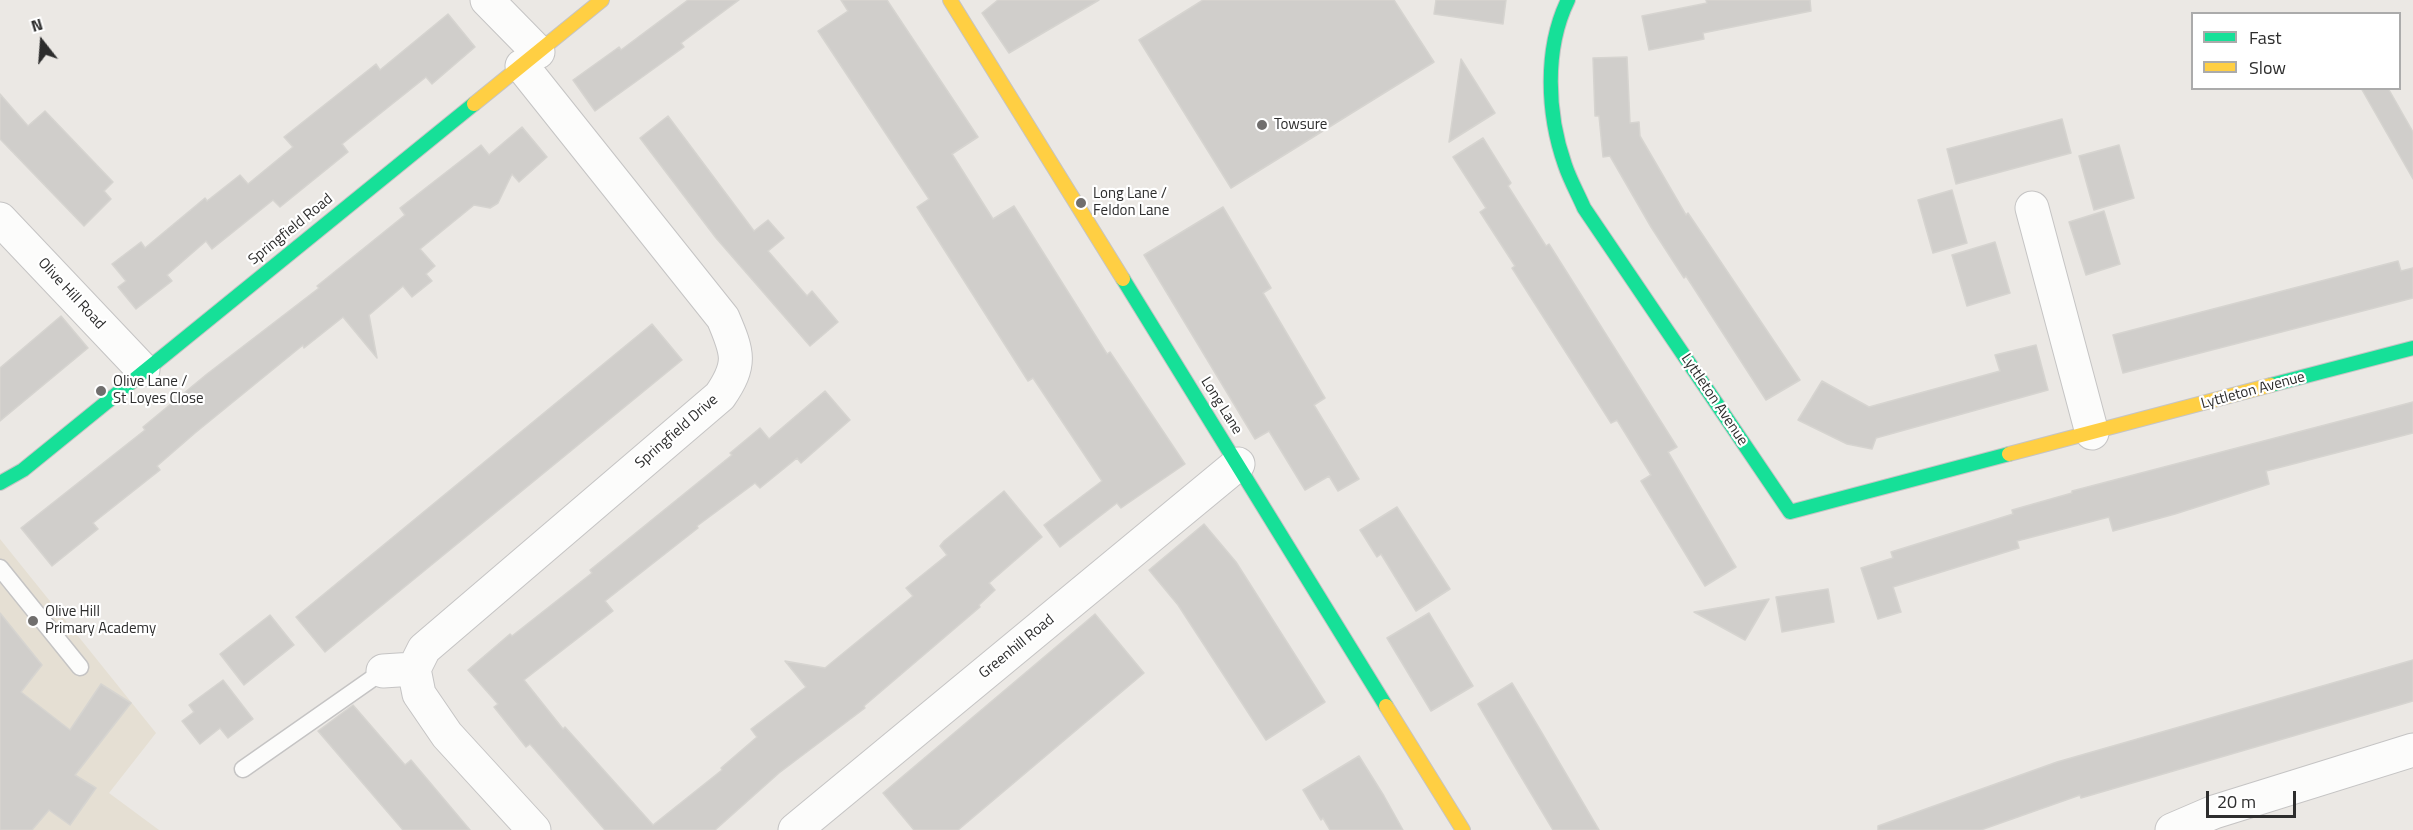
<!DOCTYPE html>
<html>
<head>
<meta charset="utf-8">
<style>
  body { margin:0 }
  #map { position:relative; width:2413px; height:830px; overflow:hidden; background:#ebe8e4; font-family:"Titillium Web",sans-serif }
  canvas { display:block }
  .legend { position:absolute; left:2191px; top:12px; width:210px; height:78px; box-sizing:border-box; background:#fff; border:2px solid #ababab; margin:0; padding:8px 10px; list-style:none; font-size:18px; color:#2d2d2d }
  .legend li { display:flex; align-items:center; gap:12px; height:30px }
  .legend b { width:30px; border:2px solid #ababab }
  .north { position:absolute; left:12px; top:12px; width:60px; height:60px; -webkit-text-stroke:4px #fff; paint-order:stroke; rotate:343deg; font-size:16px; font-weight:700; line-height:24px; text-align:center; color:#2d2d2d }
  .north::after { content:''; display:block; margin:auto; width:21px; height:27px; background:#2d2d2d; clip-path:polygon(50% 0,100% 100%,50% 72%,0 100%) }
  .scale { position:absolute; left:2206px; top:791px; width:90px; height:27px; box-sizing:border-box; border:3px solid #2d2d2d; border-top:0; padding-left:8px; font-size:18px; line-height:21px; white-space:nowrap; color:#2d2d2d; -webkit-text-stroke:4px #fff; paint-order:stroke }
</style>
</head>
<body>
<div id="map">
<canvas width="2413" height="830"></canvas>
<ul class="legend">
<li><b style="height:8px;background:#16e098"></b>Fast</li>
<li><b style="height:8px;background:#ffcf43"></b>Slow</li>
</ul>
<div class="north">N</div>
<div class="scale">20 m</div>
</div>
<script>
const ctx = document.querySelector('canvas').getContext('2d');
ctx.lineJoin = 'round';
function paint(path, color) { ctx.fillStyle = color; ctx.fill(path, 'evenodd'); }
function stroke(path, color, width, dash) { ctx.strokeStyle = color; ctx.lineWidth = width; ctx.lineCap = dash ? 'butt' : 'round'; ctx.setLineDash(dash || []); ctx.stroke(path); }
function write(font, color, halo, rows, align = 'center') {
  ctx.font = font + ' "Titillium Web",sans-serif'; ctx.lineWidth = 4.5; ctx.setLineDash([]); ctx.textBaseline = 'middle'; ctx.strokeStyle = halo; ctx.fillStyle = color; for (const [text, x, y, turn = 0] of rows) {
    ctx.save(); ctx.translate(x, y); ctx.rotate((+turn || 0) * Math.PI / 180); ctx.textAlign = isNaN(turn) ? turn : align; if (halo) ctx.strokeText(text, 0, 0); ctx.fillText(text, 0, 0); ctx.restore();
  }
}
paint(new Path2D(`
  M0 539 156 733 109 793 159 830H0Z`), '#e5dfd3');
const building = new Path2D(`
  M688 0H739L681 43 684 47 595 111 573 80 619 47 621 50Z
  M841 0H887L978 137 952 154 993 219 1014 206 1107 354 1110 352 1185 464 1121 508 1117 503 1060 547 1044 525 1102 481 1033 378 1028 381 917 207 929 199 818 31 848 11Z
  M998 0H1099L1009 53 982 13Z
  M1203 0H1394L1434 62 1231 188 1139 40Z
  M1436 0H1506L1503 24 1434 14Z
  M1706 0H1810L1811 11 1703 33 1704 39 1649 50 1642 16 1707 3Z
  M448 14 475 47 432 84 426 77 342 144 348 152 280 207 273 200 212 249 206 241 167 275 172 281 136 309 118 287 126 281 112 264 141 242 145 248 205 198 207 201 240 175 248 184 293 147 284 137 376 64 380 70Z
  M1627 57 1630 123 1639 122 1640 136 1686 215 1688 213 1800 380 1766 400 1686 276 1684 278 1651 227 1610 156 1603 157 1599 116H1595L1593 58Z
  M1461 59 1495 113 1449 142Z
  M2361 88H2388L2413 132V179Z
  M0 94 28 126 45 111 113 182 104 191 111 199 84 226 0 139Z
  M668 116 754 231 768 220 784 238 768 251 807 296 812 291 838 322 810 346 716 238 640 138Z
  M2062 119 2071 153 1956 184 1947 149Z
  M522 127 547 157 519 182 512 174 498 203 490 208 474 205 420 249 435 266 426 274 432 281 412 297 403 286 369 315 377 358 343 317 304 348 303 345 195 433 157 466 160 470 93 523 98 529 52 566 21 528 145 430 143 427 207 374 319 288 317 286 405 215 400 208 481 145 489 155Z
  M1483 138 1511 183 1508 186 1546 246 1549 244 1677 447 1668 452 1736 567 1705 586 1641 481 1651 475 1617 420 1611 423 1512 268 1515 266 1480 212 1486 208 1453 157Z
  M2119 145 2134 198 2094 210 2079 156Z
  M1952 190 1967 243 1933 253 1918 200Z
  M1223 207 1271 288 1263 293 1325 398 1314 405 1359 479 1338 491 1329 476 1305 490 1269 431 1255 439 1144 255Z
  M2104 211 2120 264 2086 275 2069 222Z
  M1995 242 2010 293 1967 306 1952 255Z
  M2398 261 2401 271 2413 268V298L2123 373 2113 335Z
  M61 316 88 348 0 421V368Z
  M652 324 682 360 325 652 296 617Z
  M2036 345 2048 390 1876 438 1872 449 1847 444 1798 420 1822 381 1869 407 2000 371 1995 355Z
  M825 391 850 420 801 463 797 458 760 488 755 483 697 526 698 528 605 601 613 611 524 680 563 729 565 727 653 825 722 770 721 768 757 737 751 729 806 687 785 661 825 668 913 596 906 588 947 555 940 546 944 541 1004 491 1042 537 989 583 995 590 979 605 980 607 864 706 865 708 779 773 715 830H605L530 744 526 747 494 707 498 704 468 670 510 634 512 636 592 573 590 570 732 455 730 453 760 428 769 439Z
  M2413 402V433L2266 471 2269 484 2175 514 2113 531 2109 517 2017 541 2019 548 1893 587 1901 612 1878 619 1861 568 1893 558 1891 552 2013 514 2012 510 2072 493V491Z
  M1397 507 1450 589 1416 611 1381 554 1377 557 1360 530Z
  M1204 524 1236 562 1325 702 1266 740 1178 605 1149 570Z
  M1828 589 1834 622 1782 632 1776 597Z
  M1769 599 1745 640 1694 612Z
  M0 613 42 665 21 692 70 730 101 684 131 703 75 775 96 788 70 825 49 810 32 830H0Z
  M1429 613 1473 686 1431 711 1387 638Z
  M1095 614 1144 673 958 830H914L883 793Z
  M270 615 294 645 244 685 220 654Z
  M2413 660V701L2081 798 2080 795 1981 830H1878V826L2057 762Z
  M223 680 253 719 228 738 220 728 200 744 182 721 194 712 189 705Z
  M1512 683 1542 733 1599 830H1553L1514 765 1478 704Z
  M353 705 405 765 411 760 470 830H403L318 731Z
  M1359 756 1384 796 1403 830H1330L1323 818 1321 820 1303 790Z`);
paint(building, '#d0cecb');
stroke(building, '#d6d4d0', 1.5);
const lane = new Path2D(`
  M0 568 80 667
  M243 769 383 671`);
const street = new Path2D(`
  M487 0 538 52
  M2032 208 2092 433
  M0 219 143 370
  M414 669 424 649 720 396C742 364 738 353 723 318L522 66
  M383 671 414 669 419 694 447 735 534 830
  M795 830 1238 464
  M2172 830 2214 812 2413 750`);
const fast = new Path2D(`
  M1568 0C1544 49 1547 114 1565 165 1570 180 1578 194 1584 208L1790 512 2009 454
  M1123 279 1386 706
  M2271 385 2413 348
  M0 483 23 470 474 104`);
const slow = new Path2D(`
  M950 0 1123 279
  M474 104 602 0
  M2009 454 2271 385
  M1386 706 1463 830`);
stroke(lane, '#c5c4c4', 19);
stroke(street, '#c5c4c4', 35);
stroke(fast, '#c5c4c4', 16);
stroke(slow, '#c5c4c4', 16);
stroke(lane, '#fcfcfb', 16);
stroke(street, '#fcfcfb', 33);
stroke(fast, '#16e098', 14);
stroke(slow, '#ffcf43', 14);
for (const [x, y, r, color] of [
  [1262,125,6,"#706e6d"],
  [1081,203,6,"#706e6d"],
  [101,391,6,"#706e6d"],
  [33,621,6,"#706e6d"]
]) { const dot = new Path2D(); dot.arc(x, y, r, 0, 2 * Math.PI); ctx.fillStyle = color; ctx.fill(dot); stroke(dot, '#fff', 2); }
write('15px', '#2d2d2d', '#fff', [
  ["Towsure",1274,125],
  ["Long Lane /",1093,194],
  ["Feldon Lane",1093,211],
  ["Olive Lane /",113,382],
  ["St Loyes Close",113,399],
  ["Olive Hill",45,612],
  ["Primary Academy",45,629]
], 'left');
write('15px', '#2d2d2d', '#fff', [
  ["Springfield Road",291,230,-39],
  ["Olive Hill Road",71,294,47],
  ["Lyttleton Avenue",2253,391,-15],
  ["Lyttleton Avenue",1714,400,56],
  ["Long Lane",1221,406,58],
  ["Springfield Drive",677,432,-41],
  ["Greenhill Road",1017,647,-39]
]);
</script>
</body>
</html>
